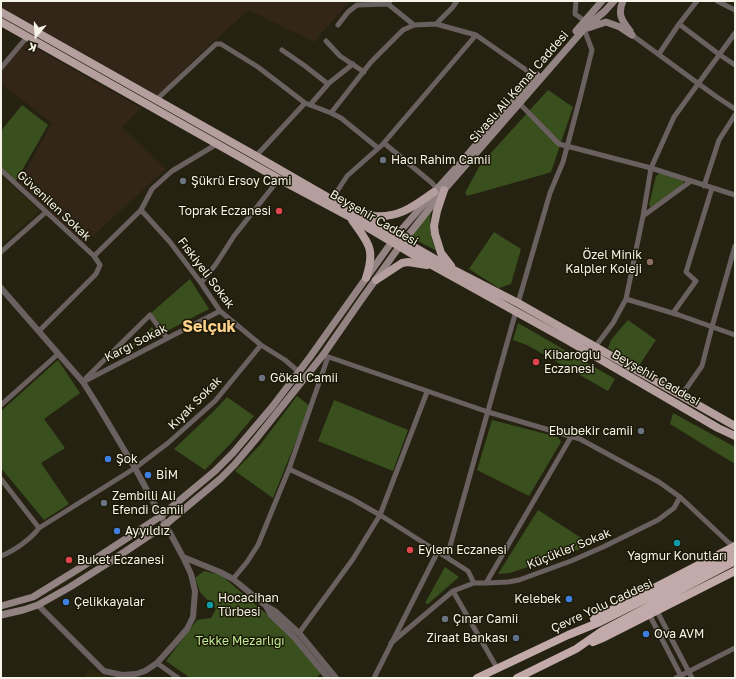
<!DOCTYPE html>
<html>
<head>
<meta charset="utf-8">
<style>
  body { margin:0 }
  #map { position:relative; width:736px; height:679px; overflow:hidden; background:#252211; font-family:"Golos Text",sans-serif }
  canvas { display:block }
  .frame { position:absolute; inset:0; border:2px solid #f5f3e8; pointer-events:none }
  .north { position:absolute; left:16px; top:16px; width:40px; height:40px; -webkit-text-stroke:3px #1c1907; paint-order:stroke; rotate:198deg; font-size:11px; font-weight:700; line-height:16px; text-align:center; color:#f5f3e8 }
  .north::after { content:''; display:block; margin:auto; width:14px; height:18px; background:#f5f3e8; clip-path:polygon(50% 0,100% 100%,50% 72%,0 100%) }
</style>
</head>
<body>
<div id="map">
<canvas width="736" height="679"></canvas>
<div class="frame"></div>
<div class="north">K</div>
</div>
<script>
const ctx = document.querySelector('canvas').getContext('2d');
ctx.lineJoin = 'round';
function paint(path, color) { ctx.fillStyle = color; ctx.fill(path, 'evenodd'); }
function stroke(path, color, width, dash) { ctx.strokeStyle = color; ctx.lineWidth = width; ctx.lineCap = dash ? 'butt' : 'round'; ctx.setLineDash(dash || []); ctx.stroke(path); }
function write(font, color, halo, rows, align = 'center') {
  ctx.font = font + ' "Golos Text",sans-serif'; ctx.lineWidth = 3; ctx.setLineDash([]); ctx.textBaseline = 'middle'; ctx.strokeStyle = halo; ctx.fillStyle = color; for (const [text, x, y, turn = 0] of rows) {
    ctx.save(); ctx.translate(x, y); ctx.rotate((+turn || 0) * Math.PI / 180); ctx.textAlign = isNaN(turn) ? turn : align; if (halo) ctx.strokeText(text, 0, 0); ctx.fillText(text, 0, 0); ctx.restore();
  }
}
paint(new Path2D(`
  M3 177 40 211 1 245V179Z
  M90 669 110 677 118 678H83Z`), '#2e2a11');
paint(new Path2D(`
  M1 1H350L314 42 249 10 196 57 159 96 1 7Z
  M25 42 141 108 122 127 166 169 83 245 19 183 52 123 1 84V67Z`), '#332619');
paint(new Path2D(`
  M548 90 573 107 551 172 545 174 467 196 465 193 480 165Z
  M22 105 48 125 16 181 1 167V131Z
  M660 173 683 181 684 185 651 208 649 205 656 176Z
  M431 212C429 226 430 237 436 250H435L414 239 411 233Z
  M494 232 521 249 511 284 499 288 469 269Z
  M190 279 209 309 167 331 151 313Z
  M628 320 656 340 638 367 608 348 611 340Z
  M518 323 615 379 608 391 527 345 513 340Z
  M152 327 157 334 129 348Z
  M58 360 80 393 44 419 65 448 41 463 69 504 44 520 1 468V411Z
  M297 396 310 406 273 498 235 471 260 445Z
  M227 397 254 416 233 441 205 470 174 449 214 411Z
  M334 400 408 430 393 471 318 441Z
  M673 413 735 447V464L670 424Z
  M492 420 558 437 561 442 529 496 477 470Z
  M538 510 592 545 510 573 498 574Z
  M445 567 459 577 428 604 425 603Z
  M204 571 221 575 284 629 321 673 316 678H190L166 661 197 620 211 618 216 609 200 592 195 578Z`), '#39501e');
stroke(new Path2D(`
  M576 1 575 14 585 21
  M717 1 735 10
  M388 4 414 25
  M436 24 452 8 457 1
  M679 24 720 55 735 65
  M338 25 348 12 357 5 388 4 390 1
  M632 35 714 95 735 109
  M326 41 340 56 364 72
  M282 50 305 66 328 84
  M659 54 679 24 697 1
  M1 68 27 37
  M156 100 216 44H221L258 67 305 103 331 113 341 118 378 148
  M519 103 559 144 651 168 735 195
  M310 105 329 83 353 64
  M331 113 371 62 403 30 414 25 436 24 476 35
  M384 143 432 183 437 189
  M256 156 305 103
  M1 170 94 256 100 265 96 274 39 331
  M704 186 719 140 735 115
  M332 199 347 176 382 145 476 35 529 72 538 75
  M141 210 170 242 201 283 220 311 261 345 285 360 299 372
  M643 216 651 168 674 117 735 33
  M1 252 46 212
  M94 256 141 210 152 189 172 171 217 144
  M201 283 216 264 234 236 279 179
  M626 299 679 315 735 335
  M518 303 550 193 563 162 580 98 592 50 584 29
  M673 313 696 281 686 272 712 188
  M595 347 613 323 626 299 643 216 691 181
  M323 355 488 412 580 439 659 482 680 497 729 543 734 546
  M86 378 150 315 167 338
  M83 382 220 311
  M681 396 702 366 712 327 735 246
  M1 405 58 354
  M289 469 352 499 380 515 468 571 474 583
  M1 479 39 528
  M1 556C14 551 31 539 39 528L135 468 168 443 215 401 261 345
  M447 557 516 311
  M233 579 247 562 258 545 289 469 328 357
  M486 583 571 437
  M453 591 497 668
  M657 610 659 615 692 678
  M649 614 682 678
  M299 633 353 559 380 515 427 392
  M391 643 453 591 474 583H486L508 582 519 580 571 561 603 547 658 520 674 508 680 497
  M157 663 178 678
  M374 678 438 551
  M676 678 735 648`), '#6a6060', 5);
stroke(new Path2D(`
  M1 288 83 382 98 406 135 468 183 557 220 572 233 579 266 606 275 611 299 633 336 678
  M38 605 104 671 122 675 136 674 145 671 157 663 175 643 187 629 193 617 195 591 191 574 183 557
  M266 606 271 615 294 637 328 678`), '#6a6060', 6);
stroke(new Path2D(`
  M623 1C617 14 622 21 630 31
  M588 28 606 22 620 27 632 35
  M576 31 602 1
  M1 606 33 597 101 555 161 516 215 471 233 453 272 407 310 357 396 236 437 189 464 159 490 128 537 75
  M1 615 23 610 38 605 70 587 108 563 165 525 220 479 235 464 256 439 323 355 359 303 399 247 444 190 584 29 605 11 614 1`), '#948383', 7);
stroke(new Path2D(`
  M1 12 256 156 454 270 518 303 735 426
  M1 22 279 179 350 217 419 258 569 341 718 428 735 436
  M444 190 437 211 434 226 435 234 441 253 451 266
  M358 212C363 213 368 215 374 216 400 218 414 206 434 192
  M352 220C368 243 376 248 366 278
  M376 280 402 263 408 262 427 265`), '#b49e9e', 8);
stroke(new Path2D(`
  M594 619 735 546
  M593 642 605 637 735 571
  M477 678 568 635 600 622 735 554
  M517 678 576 649 602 631 735 561`), '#c2aaaa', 8);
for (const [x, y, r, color] of [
  [383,160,4,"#6b7280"],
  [183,181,4,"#6b7280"],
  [279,211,4,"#e0444e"],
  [650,262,4,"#8d6e63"],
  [536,362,4,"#e0444e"],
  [262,378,4,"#6b7280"],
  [641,431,4,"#6b7280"],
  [108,459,4,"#3f7fe0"],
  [148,475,4,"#3f7fe0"],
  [104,503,4,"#6b7280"],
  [117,531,4,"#3f7fe0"],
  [677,543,4,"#0f9aa8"],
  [410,550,4,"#e0444e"],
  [69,560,4,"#e0444e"],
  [569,599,4,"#3f7fe0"],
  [66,602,4,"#3f7fe0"],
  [210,605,4,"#0f9aa8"],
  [445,619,4,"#6b7280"],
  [646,634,4,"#3f7fe0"],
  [516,638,4,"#5c6f8a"]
]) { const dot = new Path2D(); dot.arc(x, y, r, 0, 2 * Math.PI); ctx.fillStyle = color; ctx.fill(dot); stroke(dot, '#1c1907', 1.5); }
write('12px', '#f5f3e8', '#1c1907', [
  ["Sivaslı Ali Kemal Caddesi",519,87,-49],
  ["Güvenilen Sokak",54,206,43],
  ["Beyşehir Caddesi",374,218,30],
  ["Fıskiyeli Sokak",206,273,53],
  ["Kargı Sokak",136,343,-27],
  ["Beyşehir Caddesi",656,378,30],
  ["Kıyak Sokak",195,403,-45],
  ["Küçükler Sokak",569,549,-22],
  ["Çevre Yolu Caddesi",602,606,-25]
]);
write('12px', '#f5f3e8', '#1c1907', [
  ["Hacı Rahim Camii",391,160],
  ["Şükrü Ersoy Cami",191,181],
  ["Toprak Eczanesi",271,211,"right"],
  ["Özel Minik",642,255,"right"],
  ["Kalpler Koleji",642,269,"right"],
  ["Kibaroğlu",544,355],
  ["Eczanesi",544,369],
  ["Gökal Camii",270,378],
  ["Ebubekir camii",633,431,"right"],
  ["Şok",116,459],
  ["BİM",156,475],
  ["Zembilli Ali",112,496],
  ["Efendi Camii",112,510],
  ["Ayyıldız",125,531],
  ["Eylem Eczanesi",418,550],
  ["Yağmur Konutları",677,556,"center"],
  ["Buket Eczanesi",77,560],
  ["Hocacihan",218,598],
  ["Türbesi",218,612],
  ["Kelebek",561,599,"right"],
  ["Çelikkayalar",74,602],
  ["Çınar Camii",453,619],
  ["Ova AVM",654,634],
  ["Ziraat Bankası",508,638,"right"]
], 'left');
write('12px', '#bfec94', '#1c1907', [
  ["Tekke Mezarlığı",240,641]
]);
write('bold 16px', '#fdd28c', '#1c1907', [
  ["Selçuk",209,327]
]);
</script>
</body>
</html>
